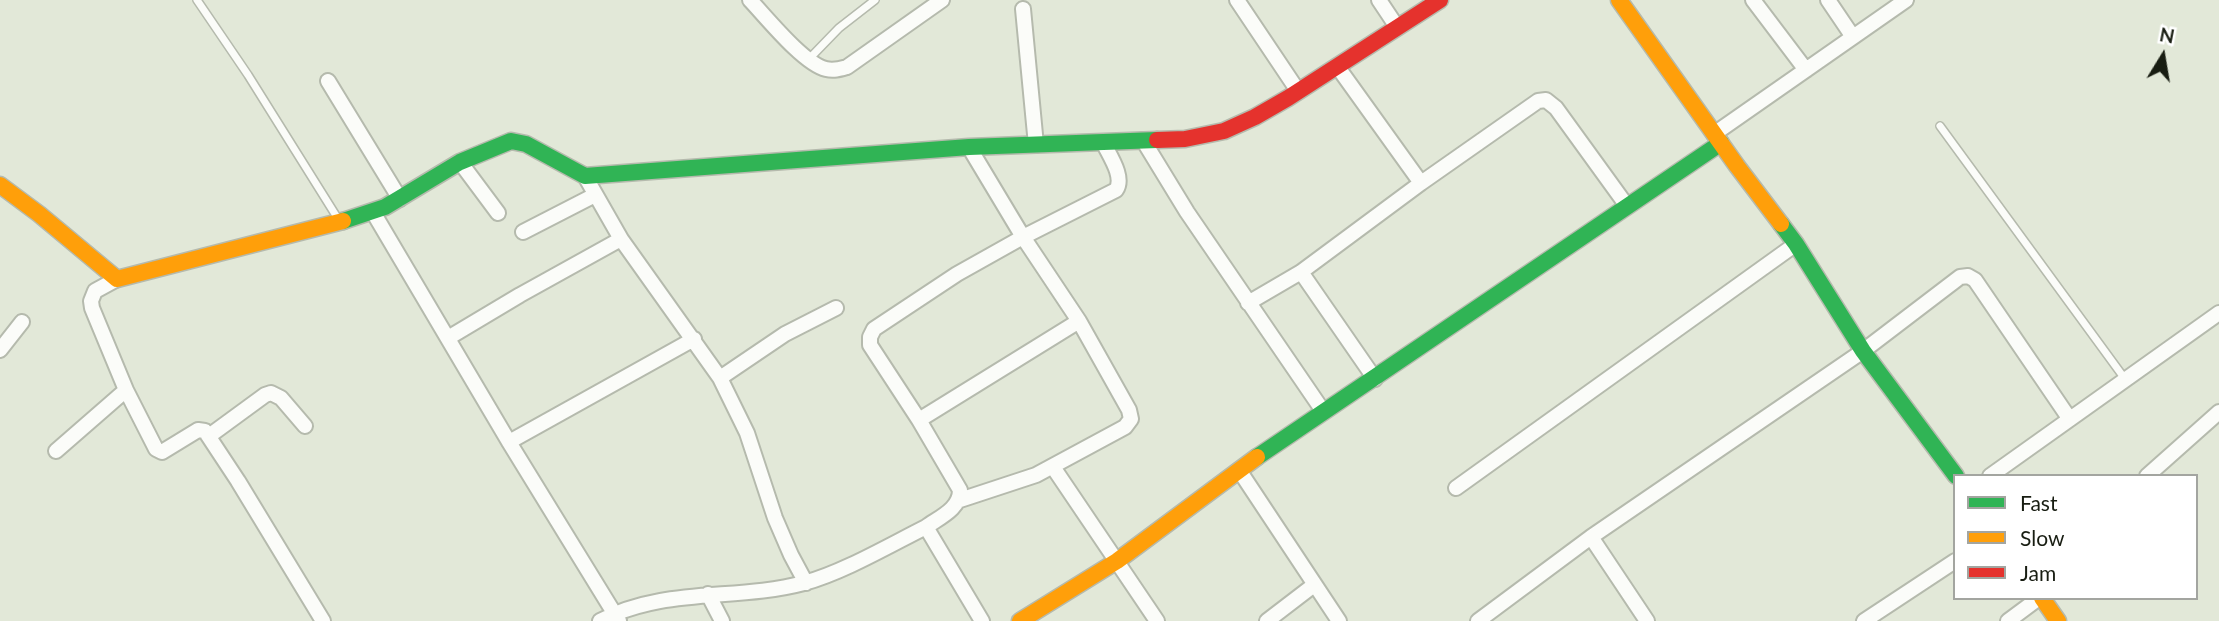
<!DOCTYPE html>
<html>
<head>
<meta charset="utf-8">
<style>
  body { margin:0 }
  #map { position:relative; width:2219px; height:621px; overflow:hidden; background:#e2e8d8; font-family:Lato,sans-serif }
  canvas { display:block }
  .legend { position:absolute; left:1953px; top:474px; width:245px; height:126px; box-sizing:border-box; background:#fff; border:2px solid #a3a5a0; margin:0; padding:9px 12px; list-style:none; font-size:21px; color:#181d12 }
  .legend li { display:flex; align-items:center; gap:14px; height:35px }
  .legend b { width:35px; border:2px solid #a3a5a0 }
  .north { position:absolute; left:2128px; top:21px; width:70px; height:70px; -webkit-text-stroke:5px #fff; paint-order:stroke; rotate:11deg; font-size:19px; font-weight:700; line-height:28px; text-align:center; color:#181d12 }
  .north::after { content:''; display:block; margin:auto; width:24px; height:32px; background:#181d12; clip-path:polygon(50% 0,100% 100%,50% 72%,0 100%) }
</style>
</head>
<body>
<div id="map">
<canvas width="2219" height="621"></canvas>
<ul class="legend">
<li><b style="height:9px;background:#30b455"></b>Fast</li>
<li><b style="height:9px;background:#ff9f0a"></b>Slow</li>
<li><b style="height:9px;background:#e5322d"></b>Jam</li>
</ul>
<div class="north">N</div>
</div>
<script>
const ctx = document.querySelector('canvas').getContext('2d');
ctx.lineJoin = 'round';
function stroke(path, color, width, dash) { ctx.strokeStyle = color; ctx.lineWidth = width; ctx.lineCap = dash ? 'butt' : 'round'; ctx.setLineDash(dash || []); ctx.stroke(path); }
const lane = new Path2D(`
  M197 0 248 75 340 222
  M808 60 839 28 875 0
  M1940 126 2125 379`);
const street = new Path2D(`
  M750 0C767 18 804 64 826 69 834 71 840 69 847 67L942 0
  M1237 0 1298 91
  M1379 0 1397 27
  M1753 0 1806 70
  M1828 0 1853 37
  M1023 9 1036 145
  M1337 66 1421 183
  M328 81 400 199
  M1714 134 1906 0
  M1143 140 1187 212 1323 411
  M460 162 498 213
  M585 176 621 239 720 378 747 433 775 518 791 555 806 583
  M373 212 509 442 619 621
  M523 232 595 195
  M1301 272 1375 379
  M117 279 95 291 91 301 92 308 126 390 156 449 162 452 198 430 205 431 238 481 323 621
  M1248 303 1301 272 1421 183 1538 101 1546 100 1556 108 1627 206
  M448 338 520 295 621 239
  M0 350 22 322
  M720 378 785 334 836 308
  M919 420 1079 321
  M209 436 265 395 271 393 281 398 305 426
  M509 442 694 339
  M56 451 126 390
  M1053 467 1157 621
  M1239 470 1339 621
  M1990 476 2219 313
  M2147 476 2219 412
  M1456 488 1796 244
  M960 500 1036 475 1125 427 1131 419 1129 410 1079 321 1023 237 969 147
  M926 527C940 517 960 509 960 490L919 420 870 345V337L874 329 957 274 1023 237 1116 190C1125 177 1109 155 1103 142
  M1591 537 1647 621
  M708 594 722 621
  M600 621C664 587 736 601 804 583 842 573 890 545 926 527L982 621
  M1267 621 1314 585
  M1478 621 1591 537 1863 351 1960 277 1968 276 1975 280 2069 418
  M1864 621 1955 561
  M2008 621 2039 598`);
const fast = new Path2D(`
  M343 221 385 207 460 162 511 141 526 144 585 176 969 147 1157 140
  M1781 224 1796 244 1863 351 1956 476
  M1257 457 1721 143`);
const slow = new Path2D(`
  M1619 0 1737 166 1781 224
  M0 185 39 214 117 279 343 221
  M2042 598 2058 621
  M1020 621 1117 561 1257 457`);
const jam = new Path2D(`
  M1157 140 1185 139 1224 131 1255 117 1288 98 1440 0`);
stroke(lane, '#b5baad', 10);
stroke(street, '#b5baad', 18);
stroke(fast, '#b5baad', 19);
stroke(slow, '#b5baad', 19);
stroke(jam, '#b5baad', 19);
stroke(lane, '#fbfcf9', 7);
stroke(street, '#fbfcf9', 14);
stroke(fast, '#30b455', 16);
stroke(slow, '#ff9f0a', 16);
stroke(jam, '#e5322d', 16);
</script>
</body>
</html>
